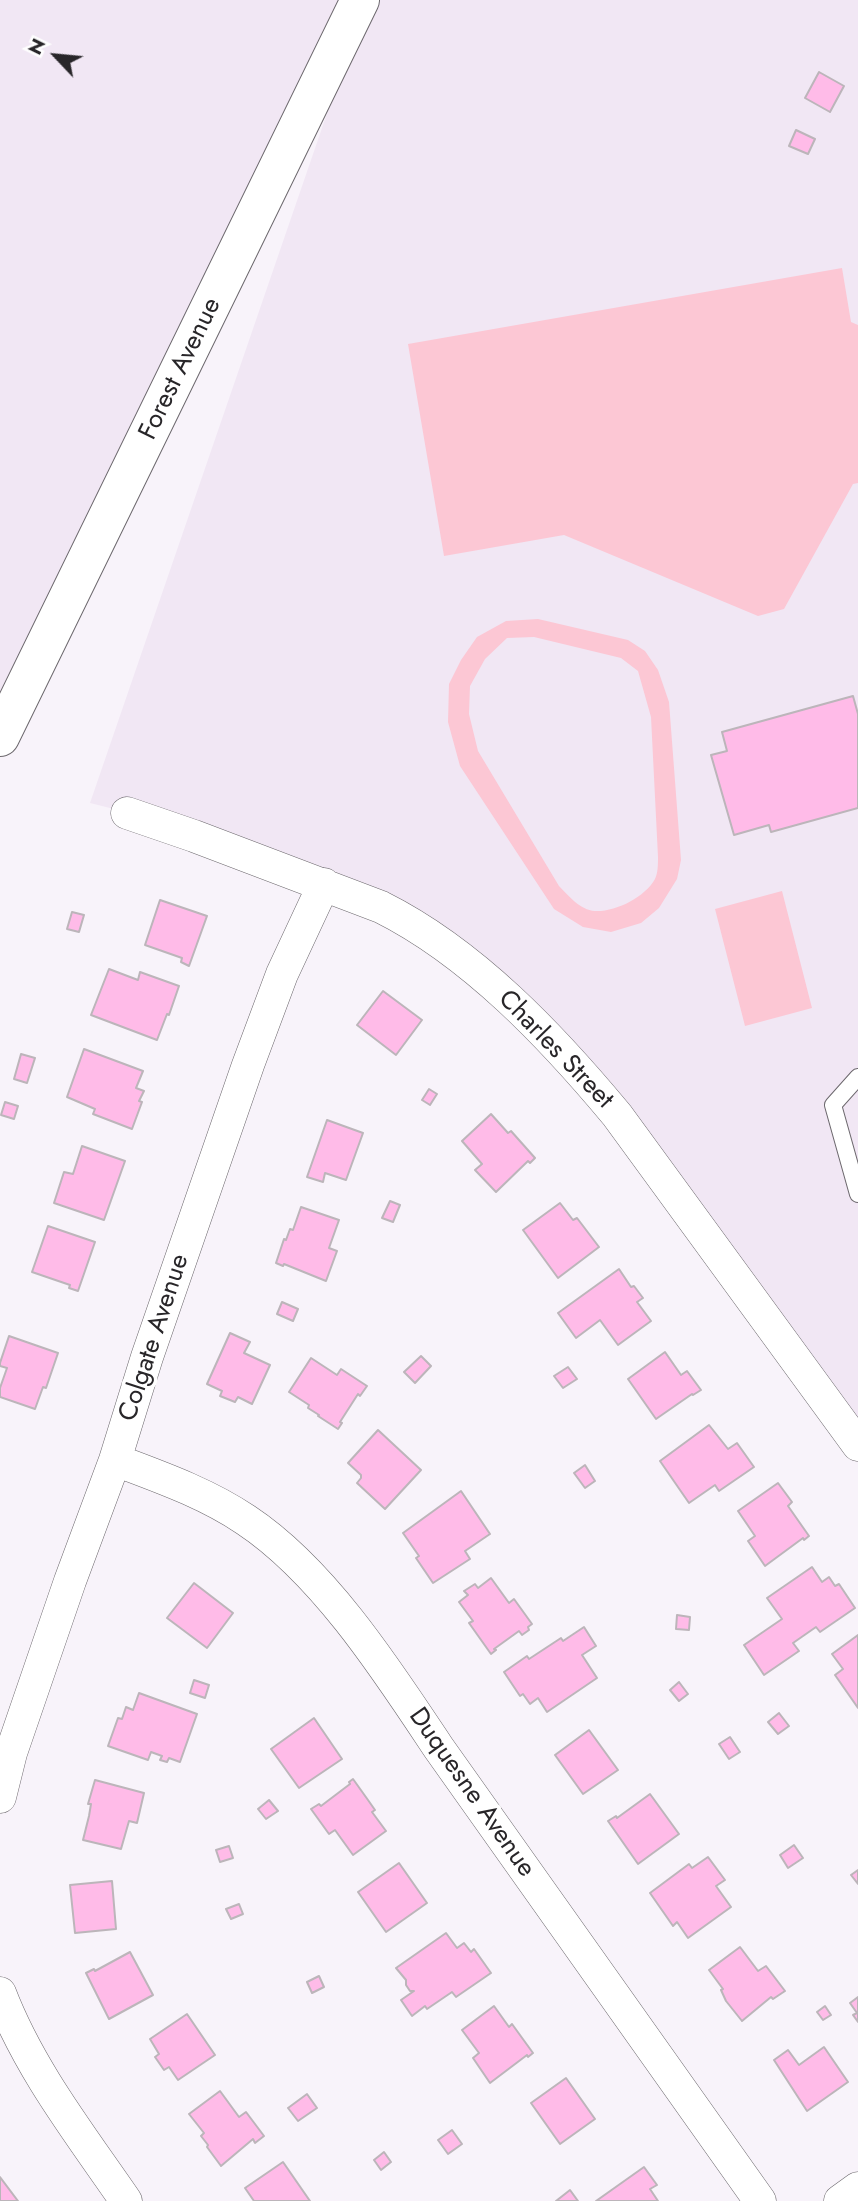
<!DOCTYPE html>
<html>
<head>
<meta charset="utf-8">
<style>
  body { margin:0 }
  #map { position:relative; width:858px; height:2201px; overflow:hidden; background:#f8f3fa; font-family:Jost,sans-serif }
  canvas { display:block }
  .north { position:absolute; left:21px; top:21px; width:70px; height:70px; -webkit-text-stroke:5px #fff; paint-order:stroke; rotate:296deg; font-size:19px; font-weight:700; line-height:28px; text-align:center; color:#282629 }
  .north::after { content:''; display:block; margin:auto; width:24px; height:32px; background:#282629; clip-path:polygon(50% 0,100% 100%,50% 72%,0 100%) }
</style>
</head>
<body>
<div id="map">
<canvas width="858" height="2201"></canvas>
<div class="north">N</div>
</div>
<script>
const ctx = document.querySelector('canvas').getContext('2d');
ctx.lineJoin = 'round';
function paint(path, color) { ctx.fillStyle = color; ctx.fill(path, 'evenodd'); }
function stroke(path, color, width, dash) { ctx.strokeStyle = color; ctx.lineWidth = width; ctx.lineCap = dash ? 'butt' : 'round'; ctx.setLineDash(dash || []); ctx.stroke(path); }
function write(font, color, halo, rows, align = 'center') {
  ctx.font = font + ' Jost,sans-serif'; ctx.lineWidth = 7; ctx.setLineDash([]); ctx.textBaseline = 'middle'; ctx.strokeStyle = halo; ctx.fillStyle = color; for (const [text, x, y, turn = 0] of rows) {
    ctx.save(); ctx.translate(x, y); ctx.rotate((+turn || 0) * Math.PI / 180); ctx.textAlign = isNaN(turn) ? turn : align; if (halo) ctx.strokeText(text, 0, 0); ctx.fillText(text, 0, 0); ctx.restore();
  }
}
paint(new Path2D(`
  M0 0H360L0 737Z
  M366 0H858V1446L502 985 249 843 90 803Z`), '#f1e7f4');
paint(new Path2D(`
  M842 268 851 322 858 325V483L853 484 784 609 758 616 564 535 444 556 408 344Z
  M538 619 628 640 645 651 658 670 669 702 681 860 677 879 659 908 641 923 611 932 583 927 554 909 460 766 448 722 449 684 461 660 477 637 506 621ZM534 637 621 658 638 671 651 717 658 857C658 864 658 873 655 879 645 897 616 912 595 911 580 910 569 896 559 886L478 751 469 714 470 686 485 659 507 638Z
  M782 891 812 1008 745 1026 715 909Z`), '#fcc7d4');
const building = new Path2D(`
  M819 72 844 86 830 112 805 98Z
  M796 130 815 139 808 154 789 146Z
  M853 696 858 714V808L771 832 769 825 734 835 711 755 727 751 722 732Z
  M160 900 207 916 189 966 181 962 182 958 145 945Z
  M72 912 84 915 79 932 67 929Z
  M109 969 138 980 140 972 179 986 169 1015 167 1014 157 1040 91 1015Z
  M383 991 422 1020 396 1055 357 1025Z
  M84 1049 143 1071 136 1088 144 1091 139 1101 142 1102 132 1129 93 1114 95 1109 67 1097Z
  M21 1054 35 1058 27 1083 14 1079Z
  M429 1089 437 1094 430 1105 422 1100Z
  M5 1102 18 1106 14 1119 1 1115Z
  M491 1114 508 1133 511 1131 535 1158 530 1163 528 1161 496 1192 475 1170 482 1164 462 1141Z
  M327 1120 363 1133 346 1180 325 1173 323 1182 307 1177Z
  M82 1146 125 1161 104 1220 54 1203 64 1172 73 1174Z
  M390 1201 400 1205 393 1222 382 1218Z
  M560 1203 573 1220 577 1218 599 1247 558 1278 523 1230Z
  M301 1207 339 1220 329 1248 337 1251 326 1281 284 1264 283 1266 276 1263 284 1239 286 1240 290 1229 293 1230Z
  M48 1226 95 1242 78 1291 69 1288 70 1285 32 1272Z
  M619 1269 631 1287 634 1286 643 1298 637 1302 651 1321 618 1345 600 1320 576 1338 558 1313Z
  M282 1302 298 1309 293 1321 277 1314Z
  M230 1333 250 1342 244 1353 270 1365 252 1404 238 1397 235 1402 220 1396 222 1391 207 1384Z
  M9 1336 58 1353 46 1388 43 1387 35 1409 0 1397V1388L7 1368 0 1366V1363Z
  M665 1352 681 1375 687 1371 701 1390 693 1395 692 1394 656 1419 628 1379Z
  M421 1356 431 1366 415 1383 404 1372Z
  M311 1358 337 1375 341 1369 367 1386 360 1396 358 1394 340 1422 342 1423 338 1429 318 1416 319 1415 308 1408 309 1405 289 1392Z
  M568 1367 577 1379 563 1388 554 1376Z
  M709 1425 728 1449 737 1443 754 1467 719 1491 715 1485 689 1503 660 1461Z
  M378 1430 421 1470 385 1509 357 1483 361 1478V1475L348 1463Z
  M585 1465 595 1481 585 1488 574 1473Z
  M778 1483 792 1502 788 1506 809 1536 804 1540 803 1538 765 1566 748 1541 755 1536 738 1511Z
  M461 1491 490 1534 465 1551 470 1559 433 1583 416 1558 419 1556 403 1533Z
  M812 1567 822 1582 829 1577 835 1586 839 1584 855 1608 820 1632 816 1627 793 1643 799 1651 764 1675 744 1645 782 1619 767 1598Z
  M491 1578 509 1603 514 1599 532 1624 528 1627 529 1630 522 1635 519 1631 494 1649 496 1650 491 1654 469 1623 473 1621 459 1602 468 1595 464 1591 475 1584 478 1588Z
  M194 1583 233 1613 207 1648 167 1618Z
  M677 1615 690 1617 689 1630 676 1629Z
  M584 1627 596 1646 582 1655 597 1678 547 1712 538 1698 530 1704 523 1694 520 1696 504 1672 527 1656 529 1659 561 1638 563 1641Z
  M858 1635V1708L835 1675 843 1669 832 1654Z
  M194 1680 209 1685 205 1698 190 1693Z
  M679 1682 688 1694 679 1701 670 1690Z
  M139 1693 197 1714 180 1762 169 1758 167 1762 160 1760 162 1756 151 1752 148 1760 108 1746 118 1718 122 1719 126 1707 133 1710Z
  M779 1713 789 1726 778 1734 768 1722Z
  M314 1718 342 1759 299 1788 271 1749Z
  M589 1730 618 1770 583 1794 555 1755Z
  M730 1737 740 1752 729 1759 719 1744Z
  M353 1779 368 1800 375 1810 372 1812 386 1831 353 1855 335 1830 329 1834 311 1809 319 1804 321 1806 350 1784 349 1782Z
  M95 1780 144 1793 137 1823 129 1821 121 1849 83 1840 89 1816 91 1804H88Z
  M650 1794 679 1834 638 1864 608 1821 616 1816 617 1818Z
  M269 1800 278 1811 266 1819 258 1809Z
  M794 1845 803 1858 788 1868 780 1855Z
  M229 1846 233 1858 220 1862 216 1850Z
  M708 1857 725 1880 716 1886 731 1907 688 1938 677 1922 673 1926 650 1893 689 1864 692 1868Z
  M399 1863 427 1903 386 1932 358 1892Z
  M858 1870V1884L851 1875Z
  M112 1881 116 1929 75 1933 70 1885Z
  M239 1904 243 1914 231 1919 226 1909Z
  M446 1933 457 1948 464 1943 471 1952 474 1949 491 1973 456 1997 452 1992 427 2009 425 2006 412 2016 401 2000 414 1991H410L406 1985V1980L396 1968Z
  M740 1947 758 1971 766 1966 785 1991 773 1999 771 1997 742 2021 726 2001 721 1990 723 1989 709 1970Z
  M130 1952 153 1995 109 2019 86 1973 94 1969 95 1971Z
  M319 1976 324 1987 312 1993 307 1982Z
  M858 1997V2022L853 2015 857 2013 850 2003Z
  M494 2006 509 2027 512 2024 533 2053 528 2057 527 2055 490 2083 473 2058 479 2053 462 2030Z
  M825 2006 831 2015 823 2020 817 2012Z
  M187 2014 215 2055 178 2080 169 2067 164 2070 155 2057 159 2054 150 2039Z
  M824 2047 848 2082 807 2111 774 2060 788 2050 799 2065Z
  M566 2078 595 2119 560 2144 531 2103Z
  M220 2091 239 2117 246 2112 264 2136 255 2143 253 2139 221 2166 207 2147 208 2145 201 2136 204 2133 189 2114Z
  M307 2094 317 2108 298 2121 288 2108Z
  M452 2130 462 2144 448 2154 438 2140Z
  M384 2152 391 2162 381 2170 374 2160Z
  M283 2162 310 2201H254L245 2188Z
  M644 2167 657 2185 650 2189 658 2201H596Z
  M0 2177 18 2201H0Z
  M570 2190 578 2201H556Z`);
paint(building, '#ffbbe8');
stroke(building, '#bcb5ba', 2);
const service = new Path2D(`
  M858 1077 833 1105 858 1194`);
const minor = new Path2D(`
  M127 813 194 836 381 907C473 953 552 1037 617 1115L858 1445
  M115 1460C160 1477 206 1493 246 1520 323 1571 387 1670 438 1747L760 2201
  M0 1797 11 1753 70 1581 115 1460 147 1357 248 1065 282 974 324 884
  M0 1993C29 2069 80 2134 126 2201
  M840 2201 858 2188`);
const secondary = new Path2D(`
  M0 737 360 0`);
stroke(service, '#6c686d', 18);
stroke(minor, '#6c686d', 33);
stroke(secondary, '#6c686d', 40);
stroke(service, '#fff', 16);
stroke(minor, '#fff', 32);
stroke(secondary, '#fff', 38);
write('26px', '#282629', '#fff', [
  ["Forest Avenue",181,369,-64],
  ["Charles Street",555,1050,46],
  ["Colgate Avenue",155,1338,-72],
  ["Duquesne Avenue",471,1793,55]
]);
</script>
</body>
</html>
